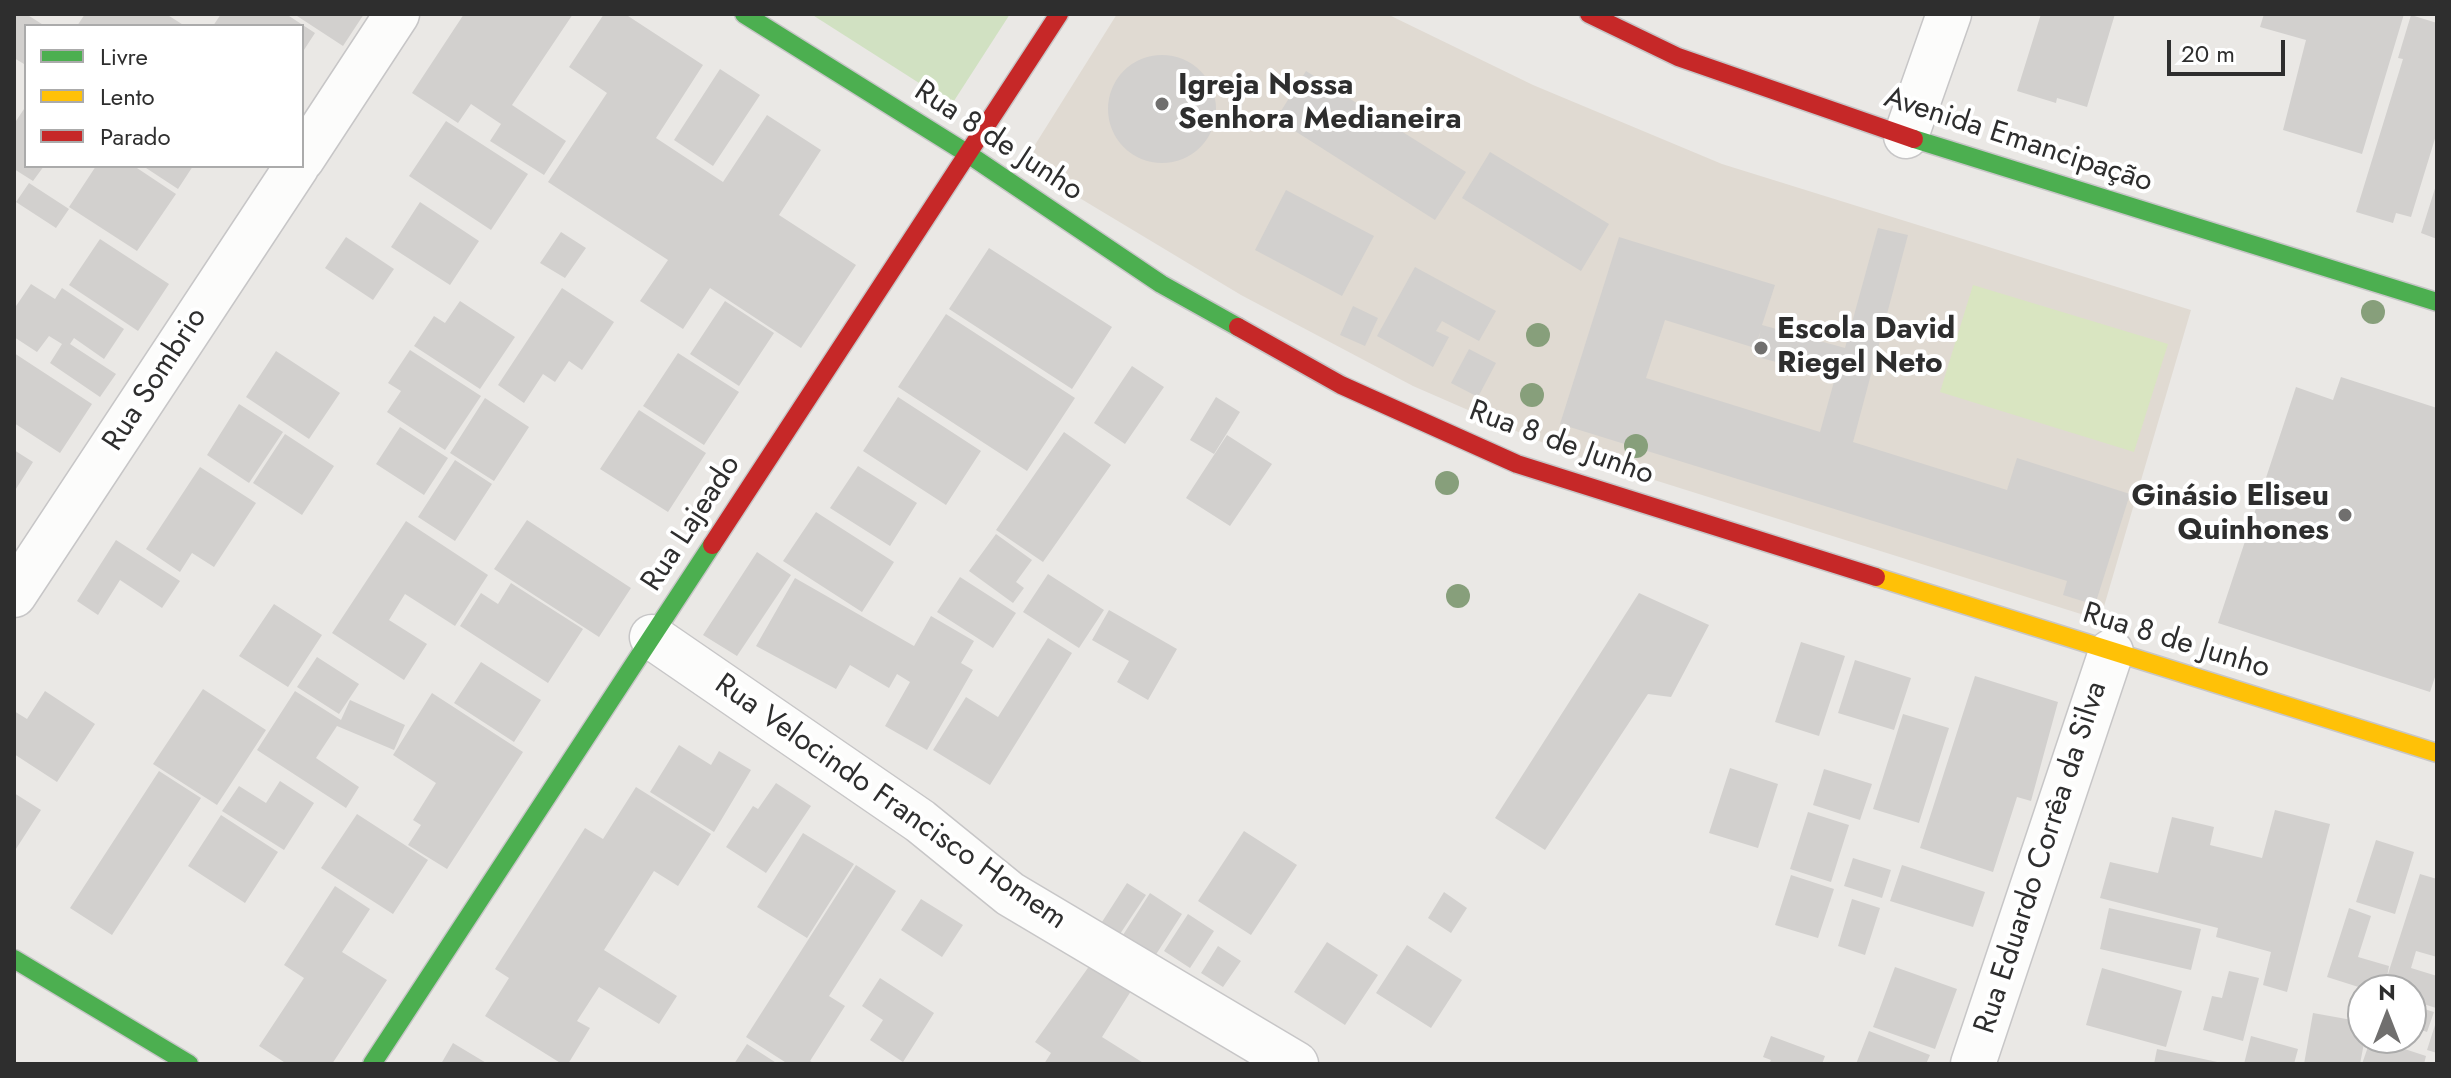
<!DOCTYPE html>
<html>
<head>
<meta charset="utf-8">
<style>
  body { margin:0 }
  #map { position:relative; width:2451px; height:1078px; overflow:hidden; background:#eae8e5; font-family:Jost,sans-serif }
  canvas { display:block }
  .frame { position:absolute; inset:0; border:16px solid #2e2e2e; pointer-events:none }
  .legend { position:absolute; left:24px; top:24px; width:280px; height:144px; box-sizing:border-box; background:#fff; border:2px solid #ababab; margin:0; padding:10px 14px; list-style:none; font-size:24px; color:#2e2e2e }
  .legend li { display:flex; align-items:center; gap:16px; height:40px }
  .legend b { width:40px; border:2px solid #ababab }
  .north { position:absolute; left:2347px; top:974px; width:80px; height:80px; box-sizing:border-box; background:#fff; border:2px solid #ababab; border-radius:50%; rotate:0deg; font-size:22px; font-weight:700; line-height:32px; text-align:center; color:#2e2e2e }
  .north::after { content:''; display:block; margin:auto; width:28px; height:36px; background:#706f6e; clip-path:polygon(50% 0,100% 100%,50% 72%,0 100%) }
  .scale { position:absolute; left:2167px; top:40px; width:118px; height:36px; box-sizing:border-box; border:4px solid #2e2e2e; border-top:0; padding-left:10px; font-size:24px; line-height:28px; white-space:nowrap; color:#2e2e2e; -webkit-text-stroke:6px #fff; paint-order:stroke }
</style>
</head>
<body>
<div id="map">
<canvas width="2451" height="1078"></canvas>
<div class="frame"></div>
<ul class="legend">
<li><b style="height:10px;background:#4caf50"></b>Livre</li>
<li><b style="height:10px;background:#ffc107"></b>Lento</li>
<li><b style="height:10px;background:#c62828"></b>Parado</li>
</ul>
<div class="north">N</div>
<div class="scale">20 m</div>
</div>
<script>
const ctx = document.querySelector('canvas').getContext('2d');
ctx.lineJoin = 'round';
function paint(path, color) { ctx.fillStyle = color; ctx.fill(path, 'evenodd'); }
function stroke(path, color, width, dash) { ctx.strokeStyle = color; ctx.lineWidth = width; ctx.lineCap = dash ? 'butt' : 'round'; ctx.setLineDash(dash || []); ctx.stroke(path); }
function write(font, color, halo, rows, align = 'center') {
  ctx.font = font + ' Jost,sans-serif'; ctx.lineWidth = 8; ctx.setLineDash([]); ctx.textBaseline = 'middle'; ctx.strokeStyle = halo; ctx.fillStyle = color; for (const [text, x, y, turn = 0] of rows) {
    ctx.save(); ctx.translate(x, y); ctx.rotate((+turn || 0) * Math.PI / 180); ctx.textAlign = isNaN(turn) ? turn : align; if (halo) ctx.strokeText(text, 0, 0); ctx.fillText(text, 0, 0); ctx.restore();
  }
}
paint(new Path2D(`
  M1117 14H1387L1533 85 1722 164 2191 310 2100 620 1562 451 1413 386 1241 295 1023 164Z`), '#e0dad2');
paint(new Path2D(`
  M811 14H1010L952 104Z`), '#d1e1c2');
paint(new Path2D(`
  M1973 285 2168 344 2134 452 1940 392Z`), '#d9e5c1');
paint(new Path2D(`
  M14 14H26L45 26H26L24 64 14 58Z
  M85 14H166L185 26H77Z
  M221 14H286L315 33 302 53V26H213Z
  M294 14H364L343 46Z
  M464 14H573L512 105 566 141 544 175 490 141 501 124 471 104 458 123 412 93Z
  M604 14H625L703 65 656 138 723 182 767 115 821 150 779 215 856 265 801 348 710 288 683 329 640 301 668 260 548 182 607 93 569 67Z
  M2041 14H2115L2087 107 2057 98 2056 103 2017 91Z
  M2264 14H2404L2362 154 2283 130 2306 40 2260 27Z
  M2411 15 2437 23V132L2411 217 2396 213 2393 223 2356 212 2403 59 2398 58Z
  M1108 109a54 54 0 1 1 108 0a54 54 0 1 1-108 0Z
  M720 69 760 95 713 166 674 140Z
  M1306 71 1466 172 1435 220 1276 119Z
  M26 106V166H44L33 181 14 169V124Z
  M446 121 528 174 491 230 409 176Z
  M1490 152 1609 224 1581 271 1462 198Z
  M96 166H134L176 194 137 251 69 207Z
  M143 166H193L178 189Z
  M2437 182V239L2421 233Z
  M29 183 69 209 56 228 16 202Z
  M1286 190 1374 236 1342 296 1255 250Z
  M420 202 479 241 450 285 391 247Z
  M1878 228 1908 235 1853 442 2007 490 2017 458 2130 494 2095 605 2063 595 2067 581 1560 424 1619 237 1775 285 1762 325 1845 348ZM1665 320 1755 348 1761 330 1754 356 1835 378 1820 432 1646 378Z
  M561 232 586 248 565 278 540 263Z
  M346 237 394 269 373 300 325 268Z
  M100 239 169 284 138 331 69 285Z
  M989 248 1112 327 1072 389 949 309Z
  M1415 267 1496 311 1479 341 1442 321 1436 331 1449 337 1433 367 1377 336Z
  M31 284 55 299 62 288 124 329 104 359 74 338 70 344 116 374 100 397 50 363 62 344 49 336 37 352 14 337V309Z
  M562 288 614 322 582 370 569 361 555 382 543 374 524 403 498 385Z
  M460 301 515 337 480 389 414 346 434 316 445 323Z
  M725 301 774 333 739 386 690 354Z
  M1353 306 1378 318 1365 346 1340 335Z
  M946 314 1075 398 1027 471 898 387Z
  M1469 349 1496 363 1478 397 1451 383Z
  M410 350 481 396 445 450 387 412 401 391 388 383Z
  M276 351 340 393 309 439 246 397Z
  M14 353 92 404 60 453 14 423Z
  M678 353 739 392 704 445 643 406Z
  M1132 366 1164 387 1125 444 1094 423Z
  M2341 377 2437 408V671L2430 692 2218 623 2296 387 2333 400Z
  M898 397 981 451 946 505 863 451Z
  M1216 397 1240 412 1214 454 1190 440Z
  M485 398 529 427 494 481 450 453Z
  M239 404 283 432 249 483 207 455Z
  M639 410 706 453 668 512 600 469Z
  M400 427 448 458 424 495 376 464Z
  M1064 432 1111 465 1043 562 996 530Z
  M285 434 334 466 302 515 253 483Z
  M1227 435 1272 464 1230 526 1186 498Z
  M14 450 33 462 14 492Z
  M455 460 492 484 455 541 418 517Z
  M858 466 917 503 890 546 830 508Z
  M200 467 256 503 214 567 192 553 180 572 146 549Z
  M816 512 894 562 862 612 783 561Z
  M527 520 631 588 599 637 494 569Z
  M406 521 488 575 455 626 405 594 389 620 427 644 404 680 332 633Z
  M996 534 1032 560 1016 582 1024 588 1013 603 969 571Z
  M116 540 180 581 162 608 120 580 98 615 77 601Z
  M757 552 791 575 737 656 703 635Z
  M1048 574 1104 610 1079 648 1023 612Z
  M960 577 1016 613 993 648 937 612Z
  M795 578 914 646 931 616 974 641 961 663 973 670 927 750 885 726 910 682 897 674 889 688 850 665 836 689 756 646Z
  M511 583 583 629 548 683 460 626 481 593 498 604Z
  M1639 593 1709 625 1671 697 1648 694 1545 850 1495 818Z
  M274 604 322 635 288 687 239 656Z
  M1109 610 1177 649 1148 700 1117 682 1129 661 1092 640Z
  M1048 638 1072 653 990 785 933 750 966 697 998 717Z
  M1801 642 1845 656 1819 736 1775 722Z
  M317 657 359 684 339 714 297 687Z
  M1855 660 1911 678 1894 730 1838 713Z
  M481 662 541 700 514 742 454 703Z
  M1975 676 2058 702 2031 801 2017 797 1993 872 1920 848Z
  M203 689 266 730 217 805 153 764Z
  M45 691 95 724 57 782 14 754V711L27 719Z
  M295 691 341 720 350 700 405 725 394 750 337 726 316 758 359 787 346 808 257 750Z
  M432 693 523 752 447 869 408 845 421 825 413 820 436 783 393 755Z
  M1903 714 1949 728 1919 823 1873 809Z
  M679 745 711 765 719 751 751 770 714 832 650 792Z
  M1730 768 1778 784 1758 848 1709 833Z
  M1824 769 1872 784 1860 820 1813 805Z
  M159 771 201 798 112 935 70 908Z
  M280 781 314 803 284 850 222 811 239 786 266 803Z
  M776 783 811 806 766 873 726 847 753 806 758 809Z
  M636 787 711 834 678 886 654 871 604 950 677 996 659 1024 599 987 577 1021 590 1028 568 1064H562L485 1016 509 978 495 969 585 828 603 839Z
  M14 793 41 810 14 852Z
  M2275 810 2330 824 2287 992 2263 985 2271 952 2216 937 2218 928 2100 898 2110 862 2158 873 2172 817 2214 827 2210 845 2262 858Z
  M1808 812 1849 825 1831 882 1790 869Z
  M357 814 428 860 393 914 321 868Z
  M221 815 278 852 245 903 188 866Z
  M1244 831 1297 865 1251 935 1198 901Z
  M803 833 854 864 807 938 757 907Z
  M2376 840 2414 852 2395 914 2356 902Z
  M1853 858 1891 870 1882 898 1844 886Z
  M856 865 896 891 829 996 845 1006 810 1061 815 1064H788L746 1037Z
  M1902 865 1985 892 1973 927 1890 901Z
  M2420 874 2437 879V957L2416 951 2411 968 2437 976 2436 1008 2411 1000V990H2368L2327 977 2349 908 2371 916 2358 957 2389 966 2387 977Z
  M1791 875 1834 889 1818 938 1775 925Z
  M1127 883 1146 895 1118 937 1100 925Z
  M335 886 370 909 342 952 387 980 332 1064H287L259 1046 304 978 284 965Z
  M1444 892 1467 908 1451 933 1428 918Z
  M1150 893 1182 914 1155 956 1123 935Z
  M921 899 963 925 942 957 901 930Z
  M1852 899 1880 908 1865 955 1838 946Z
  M2109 908 2201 929 2191 970 2100 949Z
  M1188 914 1214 931 1190 968 1164 951Z
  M1327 942 1378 975 1345 1025 1294 992Z
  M1407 945 1462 980 1431 1028 1376 993Z
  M1218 946 1241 961 1223 987 1201 973Z
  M1090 965 1131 991 1102 1037 1145 1064H1044L1051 1053 1035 1042Z
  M1895 967 1957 989 1935 1049 1873 1027Z
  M2102 968 2182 991 2166 1047 2086 1025Z
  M2229 971 2259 978 2243 1041 2203 1030 2212 996 2222 998Z
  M880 978 934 1013 903 1062 870 1040 883 1020 862 1006Z
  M2411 1005 2434 1012 2427 1032 2411 1026Z
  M2313 1013 2363 1022 2365 1038 2360 1064H2304Z
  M2436 1022H2437V1053L2427 1050Z
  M1869 1031 1930 1055 1926 1064H1856Z
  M1771 1036 1825 1056 1822 1064H1769L1771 1060 1763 1057Z
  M2251 1036 2298 1049 2294 1064H2244Z
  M2371 1038 2426 1056 2424 1064H2362Z
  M453 1043 488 1064H441Z
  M747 1044 778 1064H734Z
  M2157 1049 2222 1063V1064H2154Z`), '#d2d0ce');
const street = new Path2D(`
  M1906 136 1949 14
  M302 159 397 14
  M14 595 297 166
  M652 637 920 821 1010 894 1296 1064
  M1973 1064 2111 652`);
const fast = new Path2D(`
  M744 14 968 154 1161 284 1238 327
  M1914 139 2437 302
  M14 959 189 1064
  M372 1064 712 545`);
const slow = new Path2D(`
  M1876 577 2437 753`);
const jam = new Path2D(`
  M1589 14 1678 57 1914 139
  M1238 327 1341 385 1517 464 1876 577
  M712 545 1059 14`);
stroke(street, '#c7c6c7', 47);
stroke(fast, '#c7c6c7', 21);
stroke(slow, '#c7c6c7', 21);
stroke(jam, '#c7c6c7', 21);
stroke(street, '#fcfcfb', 44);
stroke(fast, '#4caf50', 18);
stroke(slow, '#ffc107', 18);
stroke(jam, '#c62828', 18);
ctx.fillStyle = '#879f7b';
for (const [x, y] of [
  [2373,312],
  [1538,335],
  [1532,395],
  [1636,446],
  [1447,483],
  [1458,596]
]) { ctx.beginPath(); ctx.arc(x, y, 12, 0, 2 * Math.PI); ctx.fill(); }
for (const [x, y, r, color] of [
  [1162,104,8,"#706f6e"],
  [1761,348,8,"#706f6e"],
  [2345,515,8,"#706f6e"]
]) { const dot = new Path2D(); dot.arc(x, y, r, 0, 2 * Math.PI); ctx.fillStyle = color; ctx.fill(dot); stroke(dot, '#fff', 3); }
write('bold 30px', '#2e2e2e', '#fff', [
  ["Igreja Nossa",1178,87],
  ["Senhora Medianeira",1178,121],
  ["Escola David",1777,331],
  ["Riegel Neto",1777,365],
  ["Ginásio Eliseu",2329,498,"right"],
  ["Quinhones",2329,532,"right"]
], 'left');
write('30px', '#2e2e2e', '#fff', [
  ["Avenida Emancipação",2018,141,18],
  ["Rua 8 de Junho",998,142,33],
  ["Rua Sombrio",156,380,-57],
  ["Rua 8 de Junho",1561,444,20],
  ["Rua Lajeado",692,524,-57],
  ["Rua 8 de Junho",2176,642,17],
  ["Rua Velocindo Francisco Homem",890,803,35],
  ["Rua Eduardo Corrêa da Silva",2042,858,-72]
]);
</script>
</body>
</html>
